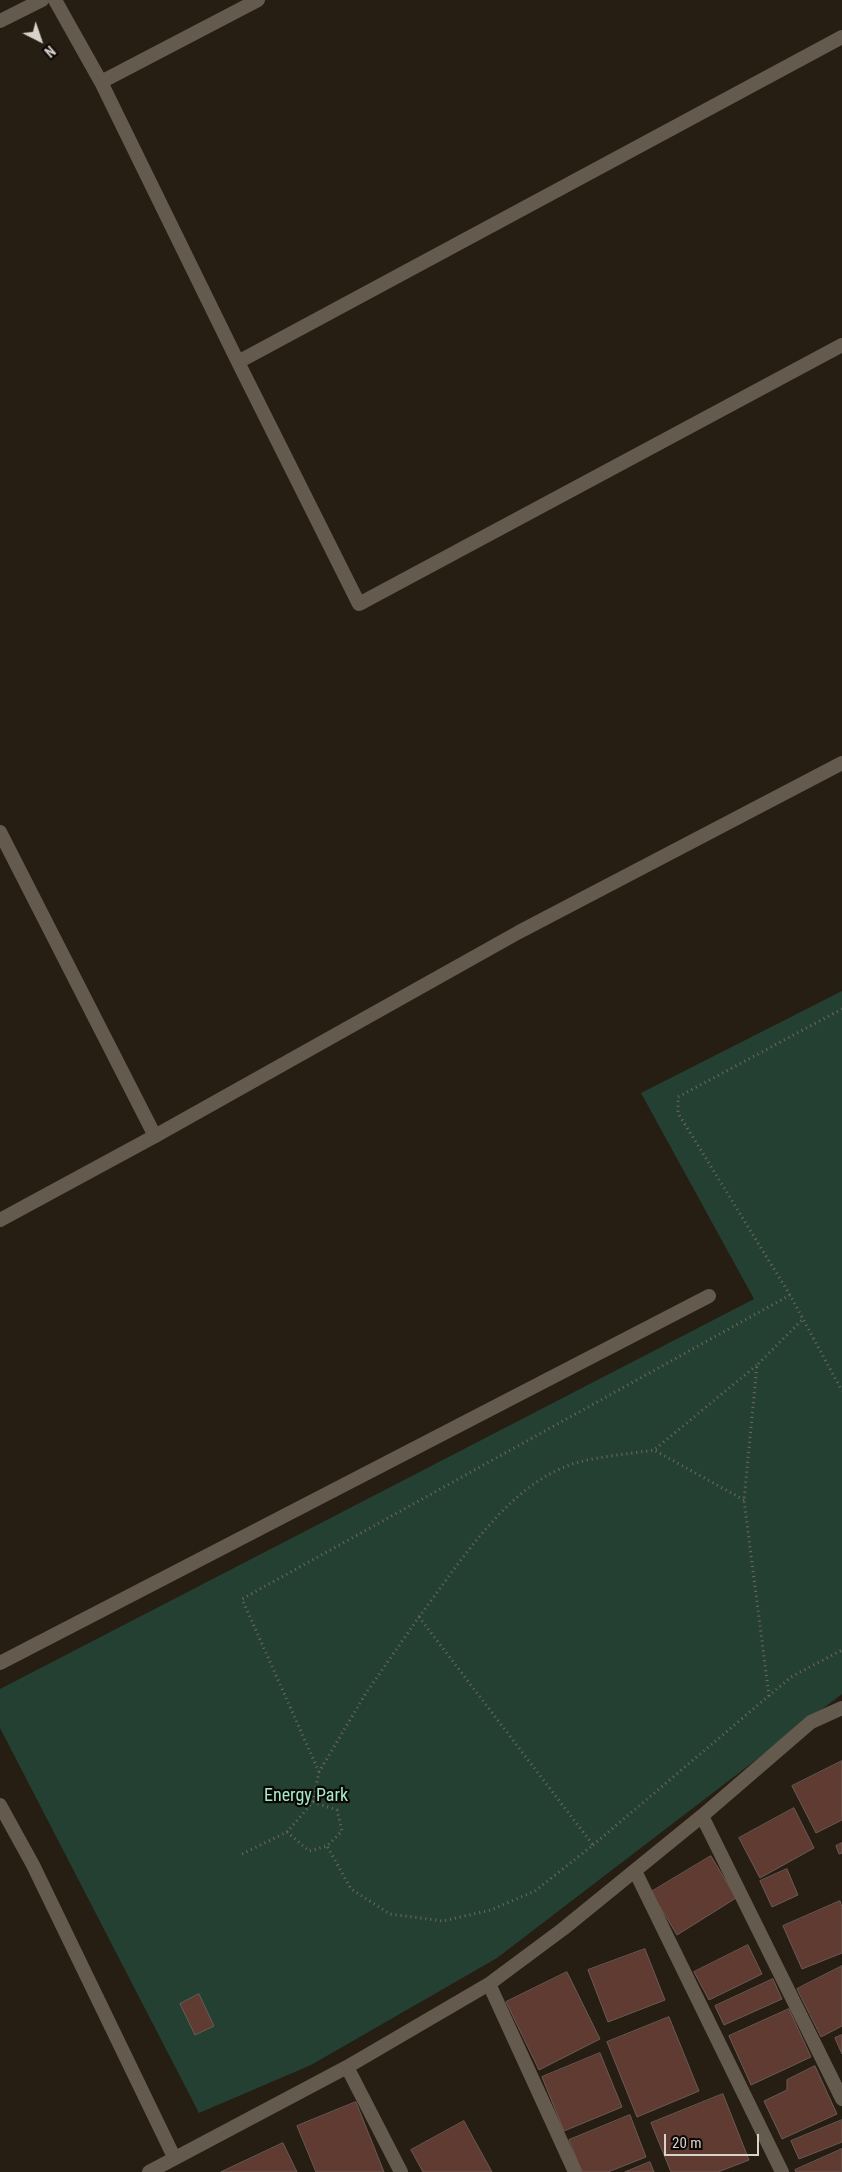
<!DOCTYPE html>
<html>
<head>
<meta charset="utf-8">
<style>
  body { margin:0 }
  #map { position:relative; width:842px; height:2172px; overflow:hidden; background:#261d13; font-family:"Roboto Condensed",sans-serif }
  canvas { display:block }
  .north { position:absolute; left:15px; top:15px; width:50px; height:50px; -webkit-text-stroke:4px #0c0805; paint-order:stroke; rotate:139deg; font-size:14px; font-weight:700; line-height:20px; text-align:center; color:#d8d2cb }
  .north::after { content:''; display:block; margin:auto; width:18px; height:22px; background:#d8d2cb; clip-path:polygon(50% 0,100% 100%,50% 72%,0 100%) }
  .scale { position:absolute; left:664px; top:2134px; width:95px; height:22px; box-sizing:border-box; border:2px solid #d8d2cb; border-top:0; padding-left:6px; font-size:15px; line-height:18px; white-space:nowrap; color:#d8d2cb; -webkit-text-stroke:4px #0c0805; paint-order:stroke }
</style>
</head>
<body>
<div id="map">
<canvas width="842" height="2172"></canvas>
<div class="north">N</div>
<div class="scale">20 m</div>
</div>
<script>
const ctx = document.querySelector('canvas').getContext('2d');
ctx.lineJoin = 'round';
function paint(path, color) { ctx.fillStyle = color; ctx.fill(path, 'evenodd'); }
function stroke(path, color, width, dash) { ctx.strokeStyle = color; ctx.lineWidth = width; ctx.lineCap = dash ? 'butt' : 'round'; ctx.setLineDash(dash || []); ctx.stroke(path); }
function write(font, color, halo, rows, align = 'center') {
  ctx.font = font + ' "Roboto Condensed",sans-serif'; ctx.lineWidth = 4.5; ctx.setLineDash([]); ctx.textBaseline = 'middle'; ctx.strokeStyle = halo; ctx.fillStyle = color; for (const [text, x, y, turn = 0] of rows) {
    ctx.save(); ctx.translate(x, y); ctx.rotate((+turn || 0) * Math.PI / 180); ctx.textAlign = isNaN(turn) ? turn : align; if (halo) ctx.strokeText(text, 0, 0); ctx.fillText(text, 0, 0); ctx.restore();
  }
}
paint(new Path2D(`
  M842 991V1694L497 1958 311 2065 199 2113 0 1728V1689L754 1299 641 1093Z`), '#244033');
const building = new Path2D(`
  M842 1761V1820L816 1833 792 1786Z
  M794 1808 814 1848 760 1878 739 1838Z
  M842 1843V1853L839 1854 836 1846Z
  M711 1856 736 1898 677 1935 651 1892Z
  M787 1869 798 1895 772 1907 760 1881Z
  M840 1901 842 1907V1953L802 1969 783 1926Z
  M748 1945 762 1974 709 2000 694 1972Z
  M645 1949 665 2000 608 2022 588 1970Z
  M842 1966V2026L821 2037 797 1989Z
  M567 1972 600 2039 539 2070 506 2002Z
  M773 1979 782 1999 724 2025 715 2006Z
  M199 1994 214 2026 195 2035 180 2004Z
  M789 2009 811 2057 751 2085 729 2036Z
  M669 2017 699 2091 637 2117 607 2042Z
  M842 2035V2054L835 2038Z
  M600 2053 622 2107 564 2131 542 2077Z
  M815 2066 837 2114 782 2139 764 2101 787 2090V2080Z
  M723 2094 749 2160 718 2172H671L651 2123Z
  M356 2102 384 2172H316L297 2126Z
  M630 2115 646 2157 608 2172H582L569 2140Z
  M842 2120V2142L799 2159 791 2141Z
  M464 2121 492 2172H423L411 2150Z
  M283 2143 297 2172H221Z
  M842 2149V2172H796L795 2170Z
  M650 2162 654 2172H625Z`);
paint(building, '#5f3b32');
stroke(building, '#6a5a55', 1);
stroke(new Path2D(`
  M790 1295 678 1113V1097L842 1009
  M744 1500 654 1450 757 1365
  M419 1617C459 1564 509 1482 576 1463 600 1456 629 1454 654 1450
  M769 1696 744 1500 757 1365 803 1319
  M319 1772 242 1599 790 1295 842 1391
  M313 1802 319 1772 366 1693 419 1617 593 1845 535 1891 491 1910 443 1921 390 1914 351 1889 327 1846
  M593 1845 791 1677 842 1650
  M242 1854 287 1832 309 1851 327 1846 342 1831 337 1810 313 1802 287 1832`), '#706960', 3, [1, 4]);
stroke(new Path2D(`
  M55 0 101 82 238 362 359 604 842 345
  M0 21 42 0
  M101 82 258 0
  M238 362 842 37
  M0 832 155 1136
  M0 1663 709 1296
  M0 1805 33 1865 174 2157
  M702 1816 842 2099
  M635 1871 782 2172
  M489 1984 575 2172
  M347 2067 401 2172
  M149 2172 347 2067 489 1984 563 1929 702 1816 811 1722 842 1708`), '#645a4e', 14);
stroke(new Path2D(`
  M0 1220 155 1136 519 932 842 763`), '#645a4e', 14);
write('18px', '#a4eac9', '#0c0805', [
  ["Energy Park",306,1796]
]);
</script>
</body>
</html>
